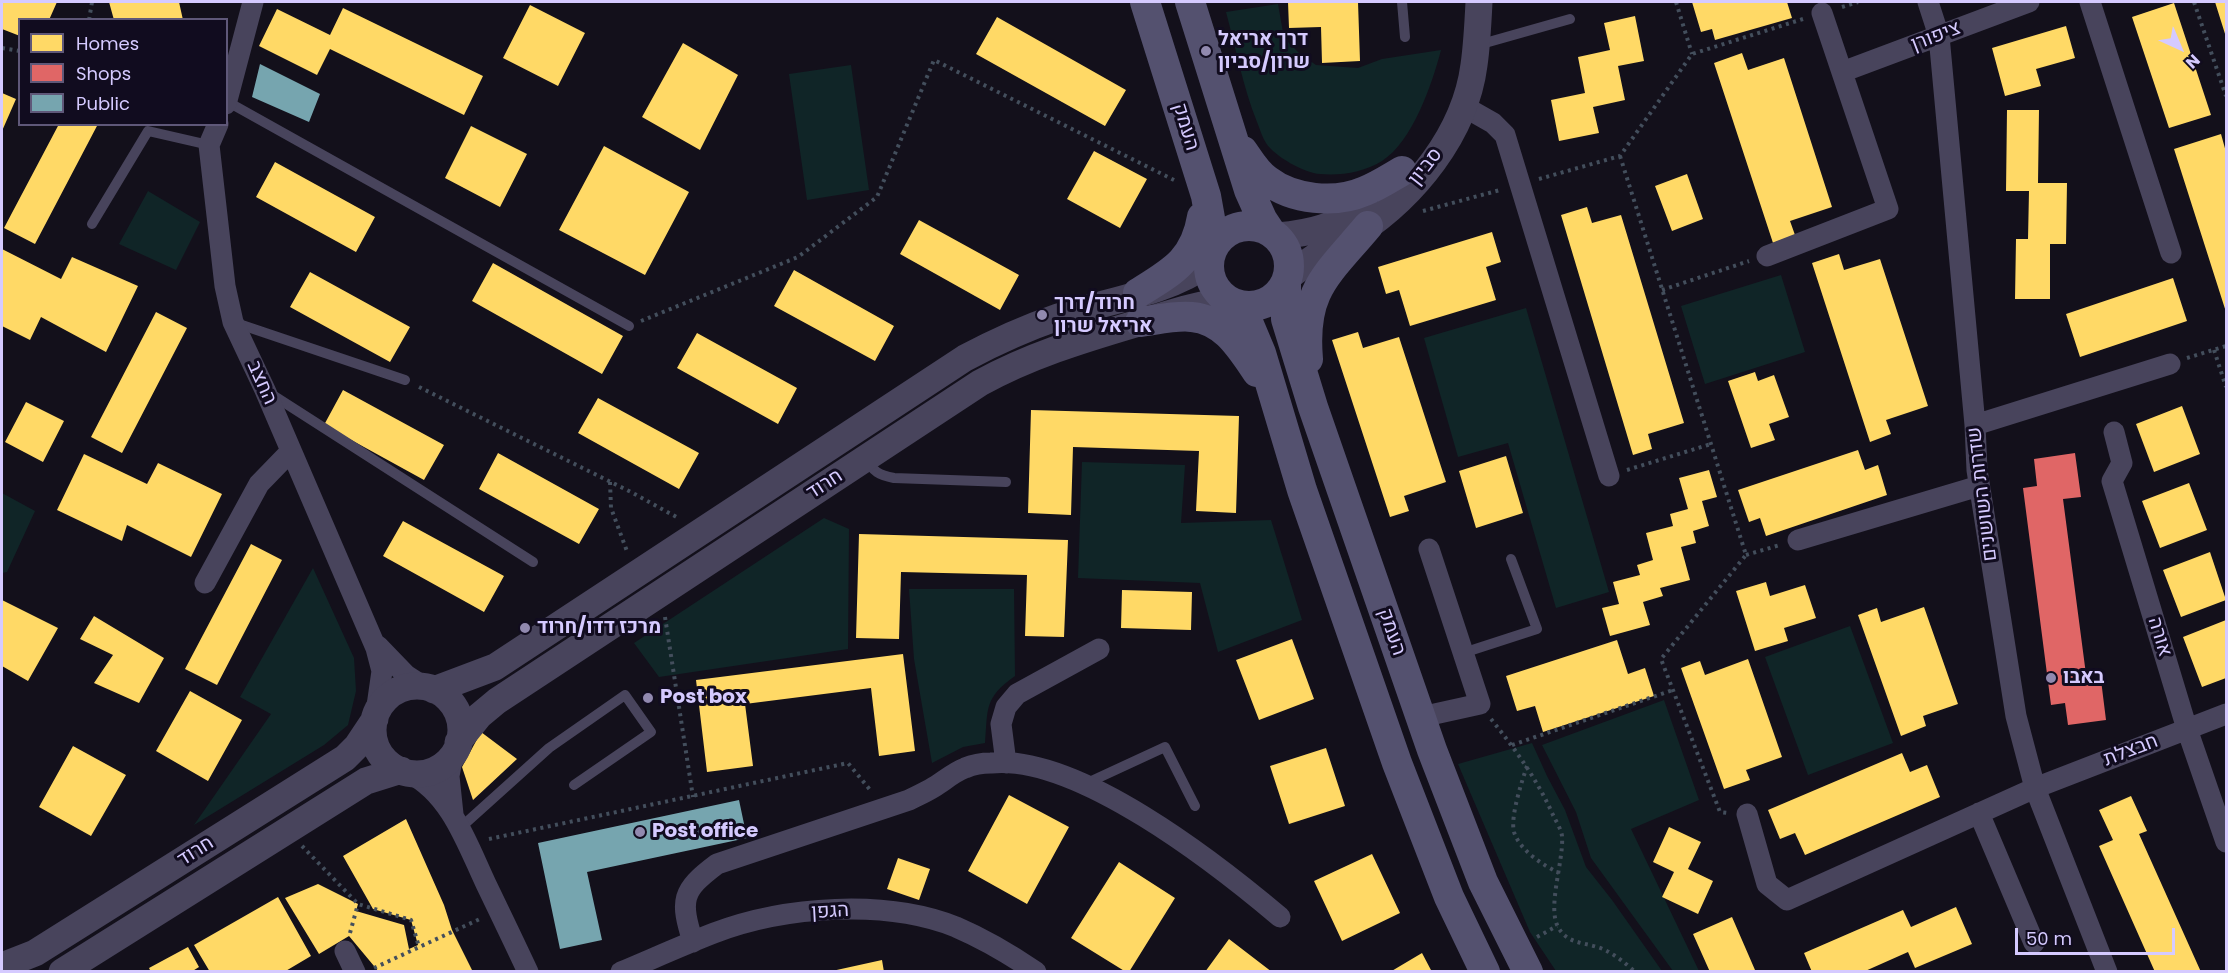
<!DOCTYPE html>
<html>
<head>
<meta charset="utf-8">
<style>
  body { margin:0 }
  #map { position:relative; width:2228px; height:973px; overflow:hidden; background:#13101b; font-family:Poppins,sans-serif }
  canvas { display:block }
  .frame { position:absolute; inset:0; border:3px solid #d5caff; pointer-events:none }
  .legend { position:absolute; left:18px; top:18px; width:210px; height:108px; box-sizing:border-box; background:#110c1f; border:2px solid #5f5879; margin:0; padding:8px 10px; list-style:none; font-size:18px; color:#d5caff }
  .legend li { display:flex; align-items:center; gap:12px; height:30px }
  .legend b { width:30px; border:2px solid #5f5879 }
  .north { position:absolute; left:2150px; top:18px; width:60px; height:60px; -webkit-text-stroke:4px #110c1f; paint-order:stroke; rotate:136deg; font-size:16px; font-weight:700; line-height:24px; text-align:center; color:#d5caff }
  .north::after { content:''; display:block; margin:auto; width:21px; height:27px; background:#d5caff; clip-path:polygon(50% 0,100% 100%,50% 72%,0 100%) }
  .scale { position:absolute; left:2015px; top:928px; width:160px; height:27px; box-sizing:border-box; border:3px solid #d5caff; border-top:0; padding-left:8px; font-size:18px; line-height:21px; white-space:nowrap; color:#d5caff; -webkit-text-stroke:4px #110c1f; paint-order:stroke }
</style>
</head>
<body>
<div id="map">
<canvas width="2228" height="973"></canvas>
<div class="frame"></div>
<ul class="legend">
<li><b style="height:16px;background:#ffd966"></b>Homes</li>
<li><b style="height:16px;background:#e06666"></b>Shops</li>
<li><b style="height:16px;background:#76a5af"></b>Public</li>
</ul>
<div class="north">N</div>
<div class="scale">50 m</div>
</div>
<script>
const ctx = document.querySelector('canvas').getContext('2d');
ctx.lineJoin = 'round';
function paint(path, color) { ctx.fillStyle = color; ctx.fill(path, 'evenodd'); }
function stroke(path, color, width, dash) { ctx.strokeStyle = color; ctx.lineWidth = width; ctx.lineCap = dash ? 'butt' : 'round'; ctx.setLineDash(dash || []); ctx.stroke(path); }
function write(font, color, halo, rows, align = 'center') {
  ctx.font = font + ' Poppins,Heebo,sans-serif'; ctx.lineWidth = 6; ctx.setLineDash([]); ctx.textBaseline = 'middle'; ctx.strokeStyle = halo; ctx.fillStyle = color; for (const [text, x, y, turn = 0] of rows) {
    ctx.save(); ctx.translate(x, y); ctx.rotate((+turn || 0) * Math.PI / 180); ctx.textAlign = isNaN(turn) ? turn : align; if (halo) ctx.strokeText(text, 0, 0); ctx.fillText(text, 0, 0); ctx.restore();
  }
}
paint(new Path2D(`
  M1278 4 1284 38 1300 54 1316 65 1358 68 1382 59 1441 50C1432 84 1413 141 1382 161 1364 172 1341 176 1320 174 1305 173 1275 157 1266 143 1262 137 1260 129 1257 122 1243 87 1236 49 1226 12Z
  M851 65 869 190 807 200 789 74Z
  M148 191 200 222 176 270 119 244Z
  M1781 275 1805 352 1705 384 1681 306Z
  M1526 308 1609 592 1556 608 1508 443 1458 457 1424 338Z
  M1082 462 1185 465 1181 523 1271 520 1302 620 1218 652 1200 583 1078 578Z
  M2 493 35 511 7 572 2 573Z
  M824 518 849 529 848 649 659 677 634 643Z
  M313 568 354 658 356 691 348 725 324 745 194 825 271 714 240 697Z
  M909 589H1014L1015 676C984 698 988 708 985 743L963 747 932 763 914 659Z
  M1850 626 1893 743 1808 775 1765 657Z
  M1664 700 1699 800 1631 829 1699 971H1673L1591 858 1576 812 1542 745Z
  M1532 743 1547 776 1565 810 1586 867 1612 900 1662 971H1556L1530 932 1458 764Z`), '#102527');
paint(new Path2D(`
  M2 2H57L49 20H20V36L2 29Z
  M109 2H179L183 20H114Z
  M1288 2H1358L1360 61 1322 63 1321 27 1289 28Z
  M1692 2H1787L1792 18 1715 40 1712 29 1701 32Z
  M2215 2H2226V37Z
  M2174 3 2211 115 2169 128 2132 17Z
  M530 5 585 33 558 86 503 58Z
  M343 8 483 76 464 115 330 49 317 75 259 46 277 9 330 35Z
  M1635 16 1644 61 1618 66 1625 100 1593 107 1599 133 1559 141 1551 100 1585 93 1578 57 1610 50 1604 23Z
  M997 17 1126 90 1105 126 976 54Z
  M2066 26 2075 58 2036 69 2041 86 2005 96 1992 48Z
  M683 43 738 75 700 150 642 117Z
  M1742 53 1748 70 1784 58 1832 207 1790 221 1795 235 1773 243 1714 63Z
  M2 93 16 99 2 131Z
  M2007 110H2039L2038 183H2067L2066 244H2050V299H2015L2016 239H2028L2029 191H2006Z
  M59 124H98L35 244 4 228Z
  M471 126 527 154 500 207 445 178Z
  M2221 134 2226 152V312L2174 149Z
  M604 146 689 192 645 275 559 230Z
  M1094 151 1147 179 1120 228 1067 199Z
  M275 162 375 217 356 252 256 197Z
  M1687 174 1703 219 1672 231 1655 186Z
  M1587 207 1592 223 1621 215 1684 423 1648 434 1652 449 1633 455 1561 215Z
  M919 220 1019 275 1000 310 900 254Z
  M1492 232 1501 262 1486 267 1496 300 1410 326 1399 290 1386 294 1378 267Z
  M2 249 61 279 72 257 138 286 106 352 41 317 30 340 2 326Z
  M1839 254 1844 270 1880 259 1928 406 1886 420 1891 434 1870 442 1812 263Z
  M493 263 623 336 602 374 472 301Z
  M794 270 894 326 875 361 774 306Z
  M310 272 410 327 390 362 290 307Z
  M2173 278 2187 321 2080 357 2066 314Z
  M156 312 187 328 122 453 91 437Z
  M1358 332 1363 348 1399 337 1446 482 1404 496 1409 511 1390 517 1332 340Z
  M697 333 797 388 778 424 677 368Z
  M1755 372 1758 381 1774 375 1789 417 1769 424 1775 440 1751 448 1728 381Z
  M343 390 444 445 424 480 324 425Z
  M598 398 699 453 679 489 578 433Z
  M26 402 64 421 43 462 5 442Z
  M2182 406 2200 454 2154 472 2136 424Z
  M1031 410 1239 416 1236 513 1196 511 1199 451 1073 447 1071 515 1028 513Z
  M1858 450 1865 470 1878 465 1887 495 1766 536 1760 518 1749 522 1738 490Z
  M498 453 599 509 579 544 479 489Z
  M84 454 147 484 158 463 222 494 191 557 127 525 122 541 57 510Z
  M1506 456 1523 513 1476 528 1459 471Z
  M1709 470 1717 497 1702 501 1709 526 1693 531 1696 543 1681 547 1690 580 1660 588 1663 596 1643 602 1650 625 1610 636 1602 608 1619 604 1613 582 1640 575 1637 565 1653 560 1646 533 1673 526 1670 514 1688 509 1679 478Z
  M2189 483 2207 530 2160 548 2142 501Z
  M403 521 504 576 484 612 383 556Z
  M859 534 1068 540 1064 637 1025 636 1027 575 901 572 899 639 856 638Z
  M251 544 282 560 217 685 185 669Z
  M2210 552 2226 600 2181 617 2163 570Z
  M1766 582 1770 596 1805 585 1816 618 1784 628 1788 641 1755 651 1736 591Z
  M1122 590 1192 592 1191 630 1121 628Z
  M2 600 58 628 28 681 2 666Z
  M1924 607 1958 704 1923 716 1926 726 1901 736 1858 615 1877 608 1881 622Z
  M94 616 164 658 139 703 94 683 113 655 80 639Z
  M2226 620V678L2202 687 2183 637Z
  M1292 639 1314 699 1259 720 1236 660Z
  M1617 640 1628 674 1645 668 1654 696 1543 732 1535 706 1517 711 1506 676Z
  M903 654 915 751 879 756 871 688 745 704 753 766 707 772 696 680Z
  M1748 659 1782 757 1746 770 1750 780 1724 789 1681 668 1700 661 1705 675Z
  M190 691 242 720 208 781 156 751Z
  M481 732 517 759 473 800 462 767Z
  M73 746 126 775 91 836 39 807Z
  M1326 748 1345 806 1289 824 1270 766Z
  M1902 753 1910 772 1927 765 1940 797 1805 855 1795 833 1780 839 1768 810Z
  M1009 795 1069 827 1027 904 968 871Z
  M2131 796 2147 831 2139 834 2201 972H2155L2099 846 2113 840 2099 810Z
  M406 819 444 905 452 930 473 972H379L349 936 319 954 285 898 318 884 358 904 356 911 404 925 409 949 418 945 411 920 373 909 343 856Z
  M1669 827 1701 842 1688 869 1713 881 1698 914 1662 897 1674 872 1653 862Z
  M1372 854 1400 913 1342 941 1314 881Z
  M898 858 930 869 919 900 887 889Z
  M1119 862 1175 898 1129 972H1126L1071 938Z
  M278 897 311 956 284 972H210L194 945Z
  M1956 907 1972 944 1915 968 1908 952 1863 972H1812L1804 953 1903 910 1911 927Z
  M1732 917 1755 970 1751 972H1710L1693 934Z
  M1229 939 1272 972H1205Z
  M188 947 199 967 191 972H151L149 968Z
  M1422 953 1432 972H1390Z
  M882 960 884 972H833L832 971Z`), '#ffd966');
paint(new Path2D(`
  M2075 453 2081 497 2063 499 2087 682 2101 680 2106 720 2068 725 2065 703 2051 705 2023 488 2037 486 2034 459Z`), '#e06666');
paint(new Path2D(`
  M260 64 320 94 309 122 252 97Z
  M739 800 747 838 587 872 602 940 560 949 538 843Z`), '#76a5af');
stroke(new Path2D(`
  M1676 2 1692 54
  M2194 2 2226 96
  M1842 7 1858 2
  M89 20 92 2
  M2 48 20 51
  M1620 156 1746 555 1661 659 1720 812 1728 813
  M1539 179 1620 156 1692 54 1803 19
  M1423 211 1500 190
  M1662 290 1749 261
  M641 321 798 257 877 197 934 60 1174 180
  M2214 350 2226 387
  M2187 358 2226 346
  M419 387 631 492 680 519
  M1627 470 1711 444
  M610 482 611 508 628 554
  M1746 555 1780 545
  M665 617 693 797
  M1491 719C1515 749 1537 779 1553 815 1556 821 1561 829 1562 836 1564 860 1547 907 1558 927 1567 943 1581 942 1597 947 1609 950 1626 963 1635 972
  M1512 745 1673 690
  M1527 766C1522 781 1510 817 1514 832 1520 851 1543 865 1559 873
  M489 839 848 763 871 791
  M302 846 358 904 411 920 419 947
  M350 933 358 904
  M1537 937 1557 926
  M374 968 482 918`), '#434e5c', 4, [3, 4.5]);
stroke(new Path2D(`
  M1402 2 1405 37
  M1478 45 1570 19
  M228 102 629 326
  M92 224 148 131 209 145
  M233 322 405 380
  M271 394 533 562
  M866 458C873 472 879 475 894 478L1006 482
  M1463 653 1537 629 1511 559
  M1085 784 1165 747 1195 806
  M459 829 549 748 625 695 651 732 574 785`), '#48445c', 10);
stroke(new Path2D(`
  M1928 2 1939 36 1975 425 1977 470 2016 716 2035 788 2107 972
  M2090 2 2171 253
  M1842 72 2029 2
  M226 104 253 2
  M1463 106 1493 123 1505 135 1609 476
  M218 124 209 145 225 286 233 322 265 390 376 648 382 671 376 713
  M1767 256 1888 209 1822 13
  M1975 425 2170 364
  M2114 432 2122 463 2112 481 2187 729 2226 842
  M1798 540 1979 486
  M205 583 259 484 291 451
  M378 646 406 675 423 686
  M1421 717 1480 704 1429 549
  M453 754 449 776 453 814
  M1006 763 1001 724 1006 707 1017 694 1099 649
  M409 773C451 794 467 844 486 884 500 913 514 942 528 972
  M1979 813 2034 943
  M1747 814 1767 884 1787 900 2035 788 2226 714
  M693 942C680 900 681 891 717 864L909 800C917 796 926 792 934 787 944 781 954 772 965 768 972 765 983 763 991 763 1077 754 1216 863 1280 917
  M345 951 355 972
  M621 972C652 959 683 945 714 933 785 906 886 899 956 927 984 939 1011 955 1036 972`), '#48445c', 21);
stroke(new Path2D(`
  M1277 236C1312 233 1336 227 1364 205
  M1288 277C1300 268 1312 258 1325 251 1336 245 1347 240 1358 233 1414 196 1465 134 1474 65 1477 44 1478 23 1479 2
  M373 730a44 44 0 1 1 88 0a44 44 0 1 1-88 0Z
  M434 690 495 667 965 358C995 342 1026 328 1058 317 1108 300 1165 294 1209 263
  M458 742 479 716 497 701 980 383C1029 356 1081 340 1135 324 1166 315 1196 304 1228 301
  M2 966 35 953 345 758 357 746 375 719
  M62 972 366 781 401 770`), '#48445c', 27);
stroke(new Path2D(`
  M1145 2 1206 196 1213 235 1211 254
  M1190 2 1249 190 1262 219 1270 231
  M1243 151C1250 161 1256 172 1267 180 1293 200 1335 204 1365 191 1378 186 1390 178 1402 171
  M1209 266a40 40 0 1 1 80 0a40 40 0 1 1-80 0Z
  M1286 284V319L1313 407 1432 750 1483 882 1528 972
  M1138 293C1172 272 1195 260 1202 217
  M1235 304 1248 322 1261 353 1302 490 1397 763 1449 897 1485 972
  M1140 322C1156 320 1176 315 1192 317 1224 320 1240 347 1257 372
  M1308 359C1302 290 1327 275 1368 226`), '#54516f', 30);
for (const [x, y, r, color] of [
  [1206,51,6,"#9189af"],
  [1042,315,6,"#9189af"],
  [525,628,6,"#9189af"],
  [2051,678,6,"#9189af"],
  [648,698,6,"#9189af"],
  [640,832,6,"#9189af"]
]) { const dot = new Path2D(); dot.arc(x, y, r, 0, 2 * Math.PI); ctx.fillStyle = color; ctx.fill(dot); stroke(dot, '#110c1f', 2); }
write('20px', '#d5caff', '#110c1f', [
  ["ציפורן",1936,37,-21],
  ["העמק",1185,127,73],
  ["סביון",1426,167,-52],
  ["החצב",261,383,66],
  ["חרוד",825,485,-33],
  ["שדרות השושנים",1983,494,-97],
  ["העמק",1391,632,71],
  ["אורה",2159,637,73],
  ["חבצלת",2131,751,-21],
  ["חרוד",196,852,-32],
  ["הגפן",830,912,-3]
]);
write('bold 20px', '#d5caff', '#110c1f', [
  ["דרך אריאל",1218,40],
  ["שרון/סביון",1218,63],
  ["חרוד/דרך",1054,304],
  ["אריאל שרון",1054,327],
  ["מרכז דדו/חרוד",537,628],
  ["באבו",2063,678],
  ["Post box",660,698],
  ["Post office",652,832]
], 'left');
</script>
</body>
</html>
